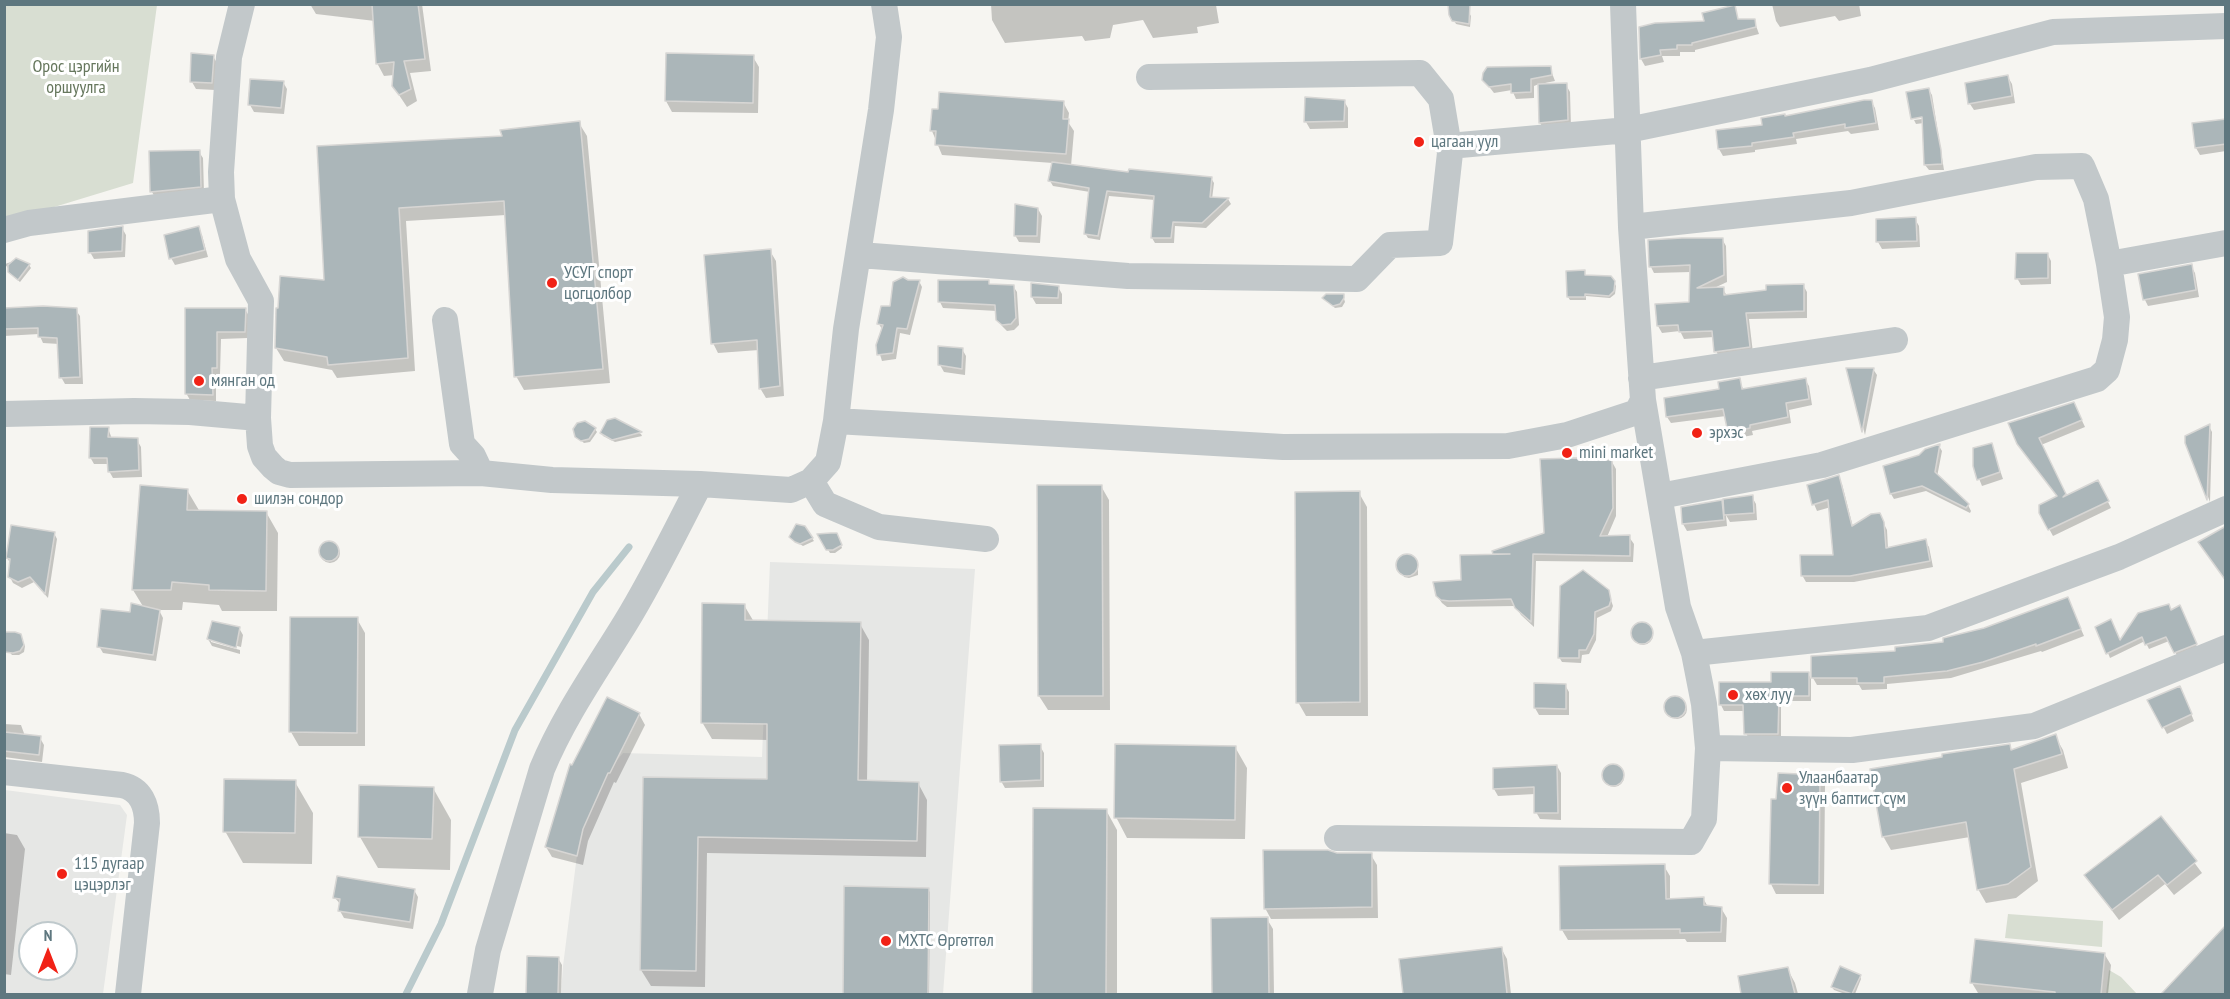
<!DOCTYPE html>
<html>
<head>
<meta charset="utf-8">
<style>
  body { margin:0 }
  #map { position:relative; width:2230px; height:999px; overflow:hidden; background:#f6f5f1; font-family:"PT Sans Narrow",sans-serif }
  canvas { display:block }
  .frame { position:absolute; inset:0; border:6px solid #5e777f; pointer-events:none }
  .north { position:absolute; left:18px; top:921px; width:60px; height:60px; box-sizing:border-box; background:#fff; border:2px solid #bfc9cc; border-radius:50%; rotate:0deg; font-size:16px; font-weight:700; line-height:24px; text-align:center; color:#5e777f }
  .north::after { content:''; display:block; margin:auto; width:21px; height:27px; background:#f12216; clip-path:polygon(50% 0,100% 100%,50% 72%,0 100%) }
</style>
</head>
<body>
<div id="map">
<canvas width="2230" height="999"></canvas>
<div class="frame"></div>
<div class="north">N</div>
</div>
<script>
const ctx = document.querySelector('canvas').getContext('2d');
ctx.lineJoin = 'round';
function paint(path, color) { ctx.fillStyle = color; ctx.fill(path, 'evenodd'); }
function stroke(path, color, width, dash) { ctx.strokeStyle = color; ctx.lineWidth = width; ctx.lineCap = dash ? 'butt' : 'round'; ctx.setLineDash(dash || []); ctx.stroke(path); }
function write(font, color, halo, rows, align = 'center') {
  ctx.font = font + ' "PT Sans Narrow",sans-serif'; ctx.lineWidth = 6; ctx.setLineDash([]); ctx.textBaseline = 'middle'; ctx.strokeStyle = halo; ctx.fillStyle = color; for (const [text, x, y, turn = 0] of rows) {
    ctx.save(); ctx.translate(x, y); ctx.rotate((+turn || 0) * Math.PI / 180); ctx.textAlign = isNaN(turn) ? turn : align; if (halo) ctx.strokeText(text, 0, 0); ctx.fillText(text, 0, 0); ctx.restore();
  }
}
paint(new Path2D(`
  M770 562 975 569 943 994H561L563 966 580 831 606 773 623 753 762 757Z
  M5 790 120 805 127 815 103 994H5ZM30 933H66V969H30Z`), '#e6e7e5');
paint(new Path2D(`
  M5 5H157L133 183 5 222Z
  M2008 914 2103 921 2102 947 2005 938Z
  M2109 970 2121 977 2137 994H2106Z`), '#d8ded2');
paint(new Path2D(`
  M310 4H422L431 71 410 73 417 101 407 107 393 86 394 75 384 76 377 63 375 21 316 14Z
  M991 4H1220L1216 5 1219 23 1197 27 1198 33 1153 38 1143 20 1113 25 1110 38 1085 41 1082 36 1005 43 992 20Z
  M1464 4 1471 16 1470 27 1456 24 1454 20Z
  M1772 4H1859L1861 16 1839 21 1835 16 1780 27 1776 21Z
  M1734 7 1739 21 1754 20 1759 34 1695 50V52H1680V56H1662L1664 62 1645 66 1641 59 1640 28 1706 22Z
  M213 56 217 63 215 90 196 89 192 82Z
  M753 57 759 67 758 113 672 112 666 101Z
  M1550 68 1555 81 1540 84 1566 85 1570 92 1571 127 1544 129 1540 123 1539 84 1534 86V98L1516 99 1512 90 1494 93 1484 80Z
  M2008 77 2012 84 2015 103 1974 110 1970 104Z
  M283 82 287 89 284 114 254 112 250 105Z
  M1929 90 1932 95 1944 170H1929L1925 165 1924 123 1916 124 1914 120 1930 118Z
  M1344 101 1348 108V128L1310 129 1306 122Z
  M1871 101 1875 108 1879 130 1851 134 1848 131 1796 139 1797 144 1755 150V152L1723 156 1719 149 1785 117Z
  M1063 102 1069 113 1068 122 1074 131 1071 166 1129 174 1211 178 1214 183 1212 199H1228L1231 204 1206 228 1175 226 1174 243H1155L1152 238 1155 200 1109 196 1100 240 1088 238 1085 233 1090 192 1053 186 1050 181 1053 163 942 155 932 131Z
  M2226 121V151L2200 155 2196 148 2194 124Z
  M579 123 587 136 610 383 524 390 516 376 506 215 406 221 415 371 337 378 332 370 284 361 276 348 325 282 319 148 503 138Z
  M199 152 203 158 204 193 156 199 152 192 151 153Z
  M1038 209 1042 216 1040 243 1019 242 1015 235Z
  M1915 219 1919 226 1920 247 1882 249 1878 242Z
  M122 228 126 235 125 257 94 259 90 252Z
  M198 228 202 235 208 257 175 265 171 258Z
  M1722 239 1726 246 1727 282 1712 289H1723L1727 296 1803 285 1807 292V318L1749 319 1753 353 1720 358 1716 351 1714 337 1684 339 1680 331 1662 333 1658 326 1657 305 1691 303V272L1654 273 1651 267Z
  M770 251 776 261 784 396 766 398 760 388 759 350 718 353 713 343Z
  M2048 255 2051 261V284L2021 285 2017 278Z
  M17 260 29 265 31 268 20 282 14 277 5 264Z
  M2191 266 2195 273 2199 297 2148 306 2145 300Z
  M1584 272 1586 277 1614 282 1616 286 1615 294 1610 298 1586 296V300H1570L1568 297Z
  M908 281H919L922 287 910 335 900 333 896 359 882 361 877 345 883 331 879 324 892 308Z
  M988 282 990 285 1013 286 1017 292 1019 325 1014 330 1007 331 1002 326 998 319 997 311 943 308 940 302Z
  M1058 287 1062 294V304H1036L1032 297Z
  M1343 295 1345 302 1342 307 1335 308 1324 298Z
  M75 309 80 316 83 384H65L61 377 59 344 43 343 39 334 4 336V310Z
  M187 309H245L249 316 248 338 221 339 220 374H216V401L190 400 186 393Z
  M962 349 966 356 965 375 944 372 940 365Z
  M1873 369 1877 375 1865 435 1848 370Z
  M1805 379 1809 386 1812 405 1789 410 1791 423 1752 431 1753 435 1733 439 1729 432 1726 416 1671 423 1667 417 1739 380 1744 391Z
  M2077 410 2085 427 2041 445 2066 497 2101 488 2111 508 2053 536 2040 512 2058 497 2018 443Z
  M615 420 641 434 642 436 615 442 603 436 602 433Z
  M2209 426 2212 432 2210 502 2187 443Z
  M108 428 112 439 137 440 141 447 142 477 113 478 109 471V464H94L90 457Z
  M595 429 597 432 590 442 584 443 576 436Z
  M1991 444 2003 479 1982 486 1974 466Z
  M1939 446 1942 451 1937 477 1968 505 1971 511 1970 513 1926 491 1894 499 1891 494 1885 467 1920 457Z
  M1612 462 1616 469V516L1607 537H1629L1634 544 1633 562 1536 561 1534 627 1521 615 1515 606 1447 607 1442 603 1437 596 1462 581 1495 556 1494 552 1546 535Z
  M1838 477 1842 484 1853 527 1883 522 1887 530 1888 549 1925 541 1929 547 1933 567 1854 582H1806L1802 575 1835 557 1831 507 1817 511 1814 504Z
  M1101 486 1109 500 1110 710H1048L1039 696Z
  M187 490 200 512H266L278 533 277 611H222L219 605 183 602 182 610H159L163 618 156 661 103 653 99 646 132 613 144 608 133 590Z
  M1359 493 1367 507 1368 716H1306L1298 702Z
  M1752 497 1756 504 1757 520 1730 522 1726 515 1727 526 1687 531 1683 524 1682 509 1721 502 1725 509Z
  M804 527 814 541 803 546 793 540Z
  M54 533 57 539 48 598 34 582 22 588 13 583 10 577 11 564 7 558Z
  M820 536 838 537 842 548 835 553H830Z
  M320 553a10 10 0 1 1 20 0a10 10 0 1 1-20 0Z
  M1409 556 1414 559 1418 569V575L1409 578 1404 577 1398 564 1403 557Z
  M1608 591 1613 606 1611 611 1597 618 1596 640 1589 654 1582 655 1581 663 1562 662 1559 657Z
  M744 605 754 622 860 624 869 640 867 782 918 783 927 800 926 857 707 853 705 987 651 986 641 970 645 778 768 780 769 740 712 739 702 722Z
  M2071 606 2084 636 2042 652 2041 651 1951 678 1887 684V689L1862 690 1859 685H1817L1813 678 1896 652 1944 643Z
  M2171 611 2182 612 2198 649 2178 657 2169 641 2149 649 2145 641 2110 658 2108 653 2120 643Z
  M357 619 365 633V746H299L291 732Z
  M1633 635a10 10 0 1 1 20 0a10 10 0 1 1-20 0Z
  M239 628 243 635 241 647 211 639V642L240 650V654L212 646 208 639Z
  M20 636 25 646 24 652 19 655H12L6 648Z
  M1808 673 1811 679V701H1781V740L1749 739 1746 733 1745 711H1724L1721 705 1772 684Z
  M1565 685 1569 692V715H1539L1535 708Z
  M2184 696 2194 721 2167 734 2150 700Z
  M607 699 639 714 645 725 616 783 614 782 588 841 583 865 552 857 546 847 573 767Z
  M1667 709a10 10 0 1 1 20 0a10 10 0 1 1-20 0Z
  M4 724 21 725 25 736 40 738 44 745 42 762 4 757Z
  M2055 736 2063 750 2068 768 2021 783 2038 881 2016 898 1986 903 1978 889 1970 837 1891 850 1883 836 2009 746 2013 751Z
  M1040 746 1044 753V787L1005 788 1001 781Z
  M1235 747 1247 768 1245 839 1127 838 1116 817Z
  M1557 766 1561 773V820L1540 819 1536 812 1535 794 1498 796 1494 789Z
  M1604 777a10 10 0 1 1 20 0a10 10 0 1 1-20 0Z
  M1819 776 1825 786 1824 894H1776L1771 884 1778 801Z
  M295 782 313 813 312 864 243 863 225 831Z
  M433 788 451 820 450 870 378 868 360 837Z
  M1034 810H1106L1117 830V994H1034Z
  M2161 818 2202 873 2174 895 2165 884 2119 920 2086 876Z
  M4 833 17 835 25 849 11 975 4 974Z
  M1337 855H1371L1377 865 1378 918 1271 919 1265 908Z
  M1664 866 1670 876V900L1703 898 1708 907 1721 908 1727 918 1726 942H1687L1685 939 1568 940 1562 930Z
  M846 888 928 890 930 892 929 994H844Z
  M414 890 418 897 413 929 344 918 340 911 341 905 335 898Z
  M1213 919H1267L1273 929 1274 994H1214Z
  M2226 927V994H2170L2168 990Z
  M1501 948 1507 959 1511 994H1405L1401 960Z
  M2105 955 2111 965 2108 994H1989L1978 993 1972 983Z
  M529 957 558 958 562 965 561 994H528Z
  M1787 968 1795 983 1798 994H1742L1739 977Z
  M1860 976 1861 979 1855 994H1845L1834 990 1832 987Z`), '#0003');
stroke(new Path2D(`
  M406 994 441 924 515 730 593 592 629 547`), '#bacacc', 7);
const building = new Path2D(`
  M372 4H418L425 59 404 61 411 89 399 95 392 86 394 62 376 64Z
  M1448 4H1470L1469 24 1452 21 1449 15Z
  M1735 5 1738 19H1755L1756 27 1692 43V45H1677V49L1660 50 1661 55 1640 59 1639 27 1655 23 1704 21 1702 13Z
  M191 53 214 55 212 83 190 82Z
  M666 53 754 55 753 103 665 101Z
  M1551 66 1552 75 1531 79V92L1511 93V84L1489 87 1482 80 1483 73 1487 67Z
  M2008 75 2012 96 1968 104 1965 83Z
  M250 79 284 81 281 108 248 105Z
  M1567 83 1568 120 1539 123 1538 84Z
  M1929 88 1941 150 1942 164 1924 165 1922 117 1911 119 1906 92Z
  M939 92 1064 101 1063 119H1069L1066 154 935 145 936 131H930L932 109H938Z
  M1305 97 1345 100 1344 121 1304 122Z
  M1864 100H1872L1876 123 1845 128V124L1793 133 1794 137 1752 143V146L1718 149 1716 130 1762 125 1761 118 1785 114V116Z
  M2226 119V144L2195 148 2192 123Z
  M580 121 603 369 514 377 504 201 399 208 408 358 328 365 327 357 275 348 276 308H278L280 276 324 280 317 146 502 136 500 130Z
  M200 150 201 187 150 192 149 151Z
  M1052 162 1128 172 1129 169 1212 177 1210 197 1229 198 1202 223 1173 222 1171 238H1151L1154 196 1107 191 1098 236 1084 234 1089 188 1048 181Z
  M1015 204 1038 208 1037 236H1014Z
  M1916 217 1917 241 1876 242V219Z
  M123 226 122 251 88 253V231Z
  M199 226 205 250 169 259 164 235Z
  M1682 238H1723L1724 275 1697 288 1724 287V295L1766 290V285L1804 284V311L1746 313 1750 347 1714 352 1712 331 1679 332 1678 325 1657 326 1655 304 1689 302 1690 265 1649 267 1648 240Z
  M771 249 780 386 759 389 757 340 711 344 704 255Z
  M2016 253H2048V278L2015 279Z
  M16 258 30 264 18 280 8 272V265Z
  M2192 264 2196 290 2143 300 2138 274Z
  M1585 270V275L1611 276 1615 281 1614 291 1609 296 1585 294V297H1567L1566 271Z
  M903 277 908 280H920L907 329 897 328 893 353 877 355 876 345 883 325 877 324 881 306H890L893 282Z
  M938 280H989V284L1014 285 1016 318 1011 324 1002 325 996 320 995 305 938 302Z
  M1031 283 1059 286 1058 298 1031 297Z
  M1326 294H1344V298L1340 304 1333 306 1322 298Z
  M43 306 77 308 80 377 59 378 57 338 38 337V328L4 329V308Z
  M185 308H246L245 332H217V368H212L213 395 185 394Z
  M938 346 963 348 962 369 938 365Z
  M1846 368H1874L1862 432Z
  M1740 378 1742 389 1806 378 1809 399 1786 403 1788 417 1750 425V428L1728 433 1723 409 1666 417 1664 398 1719 389 1718 382Z
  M2074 402 2082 420 2039 438 2066 494 2063 497 2098 480 2109 501 2048 530 2039 513V505L2057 496 2017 444 2008 423Z
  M615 418 642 432 612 440 600 433 607 420Z
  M585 421 596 428 589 439 581 441 575 437 573 429 577 423Z
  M2210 424 2207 500 2185 443V436Z
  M90 427H109L108 437 138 438 139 470 108 472 107 458H89Z
  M1992 443 2000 472 1977 480 1973 466V448Z
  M1940 444 1935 472 1969 504 1966 508 1922 486 1890 494 1883 466 1919 455 1925 449Z
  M1576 458 1612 460 1613 508 1600 536 1630 535V556L1533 554 1531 622 1515 608 1511 599 1449 601 1441 600 1436 596 1433 582 1461 580 1460 555 1510 554H1493L1492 551 1544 533 1540 459Z
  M1839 475 1852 526 1871 514 1880 513 1884 522 1886 548 1926 539 1930 561 1850 576H1801L1800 555H1833L1828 500 1812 505 1807 485Z
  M140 485 188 489 187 510 267 511 266 591 209 590V585L172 582 171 590H132Z
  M1037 485H1102L1103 696H1038Z
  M1360 491V702L1296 703 1295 492Z
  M1753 495 1754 513 1724 515 1723 499Z
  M1722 500 1724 520 1682 524 1681 507Z
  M796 524 805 526 813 538 800 544 795 542 789 537Z
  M11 525 55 532 45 594 30 577 18 582 8 577 10 559 6 558Z
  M2226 526V581L2198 542Z
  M831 533H837L842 545 833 550H826L817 534Z
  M319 551a10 10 0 1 1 20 0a10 10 0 1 1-20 0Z
  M1396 565a11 11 0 1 1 22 0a11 11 0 1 1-22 0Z
  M1583 570 1609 590 1611 600 1609 606 1595 612 1594 634 1586 650H1579V658H1558L1560 586Z
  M2068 597 2081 629 2036 646V644L1983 662 1947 671 1884 677V683H1857V678H1811V656L1895 651V647L1943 642V638L1984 628Z
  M131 603 160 610 153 655 97 647 101 609 130 612Z
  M702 603 745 604V620L861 622 858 780 919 782 917 841 698 837 696 971 640 970 643 777 767 779V724L701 723Z
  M2169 604 2171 610 2180 605 2197 644 2174 653 2166 637 2145 645 2142 637 2106 654 2095 627 2111 619 2120 640 2138 613Z
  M290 617H358L357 733 289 732Z
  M212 621 240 627 236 648 207 639Z
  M1631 633a11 11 0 1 1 22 0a11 11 0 1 1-22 0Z
  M4 632H15L21 634 24 645 20 651 13 653 4 652Z
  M1771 672H1809V696H1779L1778 734H1744L1743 705H1719V682H1771Z
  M1534 683 1566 684V709L1534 708Z
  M2180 686 2192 714 2162 728 2147 700Z
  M1664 707a11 11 0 1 1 22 0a11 11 0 1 1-22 0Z
  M607 697 640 713 610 773H608L583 829 577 856 545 847 570 764 572 765Z
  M4 732 41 736 39 755 4 751Z
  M2056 734 2062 754 2014 769 2031 867 2008 884 1977 890 1966 822 1882 837 1870 769 1942 757V754L2010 744 2011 750Z
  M1041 744V780L1000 782 999 745Z
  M1115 744 1236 746 1235 820 1114 818Z
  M1602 775a11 11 0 1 1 22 0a11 11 0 1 1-22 0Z
  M1557 765 1558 813H1534V787L1493 789V768Z
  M1778 773 1820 775 1819 885 1769 884 1771 799H1776Z
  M224 779 296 780 295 833 223 832Z
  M359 785 434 787 432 839 358 837Z
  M1033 808 1107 809 1106 994H1032Z
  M2161 816 2197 861 2167 885 2158 875 2112 910 2084 875Z
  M1263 850H1328L1337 853H1372V907L1264 909Z
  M1665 864 1666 899 1704 897V905L1722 907 1721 932 1680 933V929L1560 930 1559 866Z
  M337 876 415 889 410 922 338 911 340 899 333 898Z
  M844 886 929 888 928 994H843Z
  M1268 917 1269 994H1212L1211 918Z
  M2226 925V994H2161Z
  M1975 939 2105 953 2101 994H2055V992L1970 983Z
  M1502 947 1507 994H1403L1399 959Z
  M527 956 559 957 558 994H526Z
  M1840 966 1861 975 1852 994 1831 987Z
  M1788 967 1795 994H1741L1738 976Z`);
paint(building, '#abb6b9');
stroke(building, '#d7d6d4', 1.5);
stroke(new Path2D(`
  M242 4 229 57 221 172 222 199 238 259 261 301 258 418 260 446 264 457 273 467 279 472 290 475 481 473
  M1449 146 1628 130 1870 80 2053 32 2226 26
  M1631 227 1851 203 2036 167 2082 166 2096 199 2109 264 2226 243
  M4 230 29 223 222 199
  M860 255 1128 276 1357 279 1390 245 1440 243 1450 153 1441 99 1420 73 1149 77
  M445 320 462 444 473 456 481 473 552 480 700 484
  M1641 378 1895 340
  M4 414 134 411 190 412 258 418
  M836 421 1283 447 1508 446 1567 435 1637 412 1643 400
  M811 481 825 504 879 527 986 539
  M1660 496 1822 465 2097 379 2107 370 2115 340 2117 317 2109 264
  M1694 653 1928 628 2119 557 2226 509
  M1708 748 1852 750 2034 726 2226 648
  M4 772 122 785C141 789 147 805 147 823L128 994
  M1337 838 1691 842 1704 819 1708 748 1704 704 1694 653 1678 607 1643 400 1631 227 1623 4
  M480 994 488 950 542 769C564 716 596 671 626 622 653 578 676 530 700 484L791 490 811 481 828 462 836 421 846 329 881 110 889 37 884 4`), '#c2c8ca', 26);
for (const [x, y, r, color] of [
  [1419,142,6,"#f12216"],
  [552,283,6,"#f12216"],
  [199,381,6,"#f12216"],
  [1697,433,6,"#f12216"],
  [1567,453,6,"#f12216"],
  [242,499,6,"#f12216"],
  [1733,695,6,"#f12216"],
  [1787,788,6,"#f12216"],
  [62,874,6,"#f12216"],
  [886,941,6,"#f12216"]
]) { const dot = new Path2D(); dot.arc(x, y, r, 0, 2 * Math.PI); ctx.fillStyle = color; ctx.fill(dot); stroke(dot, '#fff', 2); }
write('18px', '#66775d', '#fff', [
  ["Орос цэргийн",76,67],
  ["оршуулга",76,88]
]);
write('18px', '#5e777f', '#fff', [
  ["цагаан уул",1431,142],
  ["УСУГ спорт",564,273],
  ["цогцолбор",564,294],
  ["мянган од",211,381],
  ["эрхэс",1709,433],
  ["mini market",1579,453],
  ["шилэн сондор",254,499],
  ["хөх луу",1745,695],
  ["Улаанбаатар",1799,778],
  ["зүүн баптист сүм",1799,799],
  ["115 дугаар",74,864],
  ["цэцэрлэг",74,885],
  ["МХТС Өргөтгөл",898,941]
], 'left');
</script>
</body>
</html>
